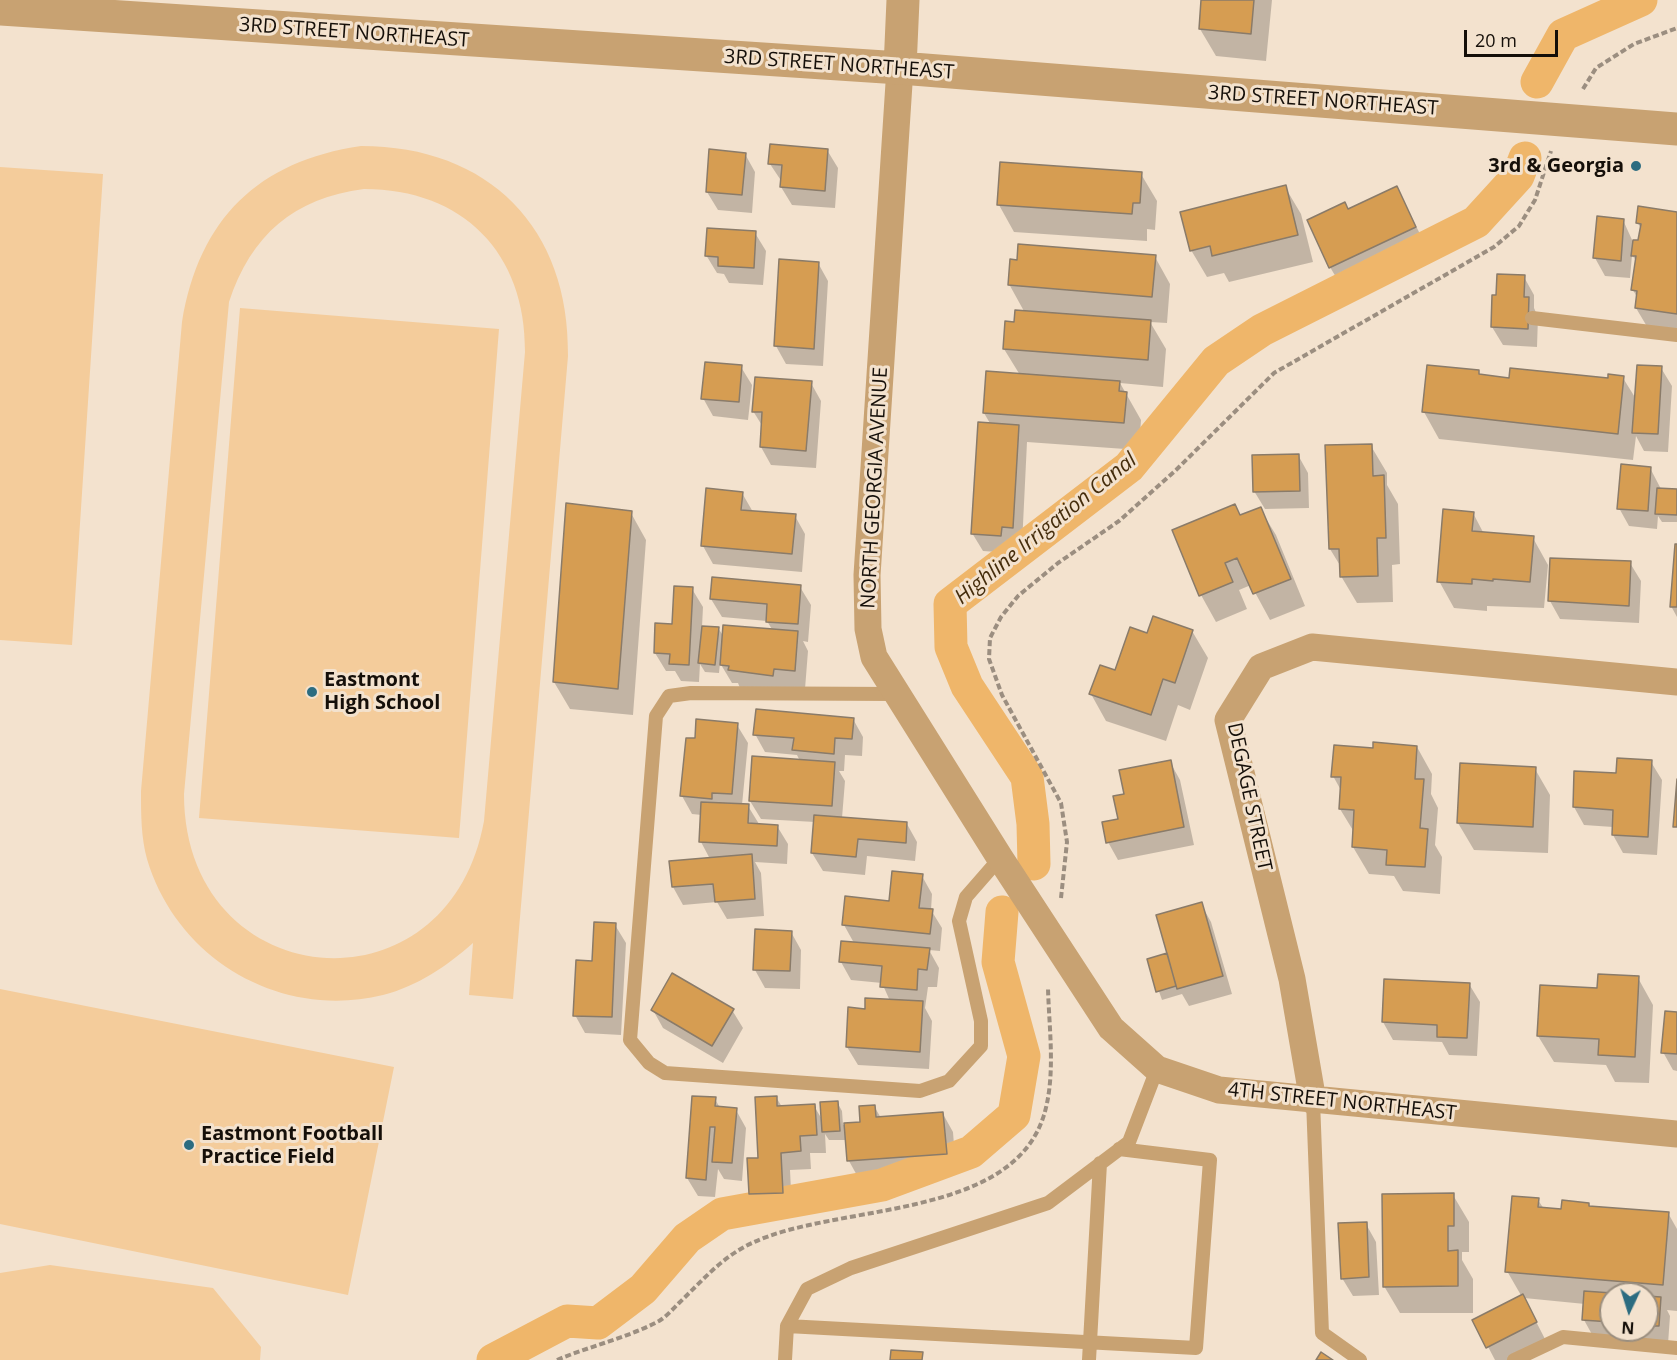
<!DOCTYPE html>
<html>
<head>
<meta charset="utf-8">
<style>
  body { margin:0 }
  #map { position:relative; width:1677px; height:1360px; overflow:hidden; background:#f3e2ce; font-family:"Open Sans",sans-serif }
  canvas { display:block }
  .north { position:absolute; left:1599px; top:1282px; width:60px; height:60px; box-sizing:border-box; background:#f3e2ce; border:2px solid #9a8e7f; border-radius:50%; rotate:184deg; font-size:16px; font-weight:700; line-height:24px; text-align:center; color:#150f09 }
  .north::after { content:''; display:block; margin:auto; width:21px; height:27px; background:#2c6c80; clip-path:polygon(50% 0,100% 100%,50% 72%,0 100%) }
  .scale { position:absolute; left:1464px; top:30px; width:94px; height:27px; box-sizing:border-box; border:3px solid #150f09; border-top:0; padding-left:8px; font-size:18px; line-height:21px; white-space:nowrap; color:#150f09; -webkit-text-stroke:4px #f3e2ce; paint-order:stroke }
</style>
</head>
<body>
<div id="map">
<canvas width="1677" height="1360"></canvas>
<div class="north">N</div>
<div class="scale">20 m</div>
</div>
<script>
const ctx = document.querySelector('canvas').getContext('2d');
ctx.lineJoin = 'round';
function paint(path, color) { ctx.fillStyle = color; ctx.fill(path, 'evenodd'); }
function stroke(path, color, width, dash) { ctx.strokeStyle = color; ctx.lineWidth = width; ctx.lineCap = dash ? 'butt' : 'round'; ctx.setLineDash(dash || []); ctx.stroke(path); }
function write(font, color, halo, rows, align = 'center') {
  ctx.font = font + ' "Open Sans",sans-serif'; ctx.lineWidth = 6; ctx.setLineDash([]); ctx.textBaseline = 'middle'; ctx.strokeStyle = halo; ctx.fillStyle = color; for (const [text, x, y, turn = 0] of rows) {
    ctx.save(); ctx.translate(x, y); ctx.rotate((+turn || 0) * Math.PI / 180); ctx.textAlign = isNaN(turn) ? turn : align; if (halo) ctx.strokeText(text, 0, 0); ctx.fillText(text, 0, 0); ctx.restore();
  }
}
paint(new Path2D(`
  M361 146C489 146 570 228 568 356L513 999 469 995 473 943C447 966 418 986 383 995 281 1020 177 960 147 859 141 837 141 814 141 791L182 322C199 219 258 161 361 146ZM364 189C463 189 526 253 525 352L484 821C448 1020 184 995 184 794L229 302C251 235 294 198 364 189Z
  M0 167 103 174 72 645 0 640Z
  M240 308 499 329 459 838 199 818Z
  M0 989 394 1067 348 1295 0 1224Z
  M50 1265 213 1288 261 1347 260 1360H0V1273Z`), '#f4cc9b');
paint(new Path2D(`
  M1203 0H1272L1266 61 1216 56 1200 29Z
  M827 150 838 168 835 208 792 205 781 187 782 182 770 164Z
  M745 154 755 172 752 213 718 210 707 192Z
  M1141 174 1157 201 1155 230 1147 229V241L1014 232 999 205Z
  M1285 187 1301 214 1313 262 1229 282 1224 273 1207 277 1191 250Z
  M1397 188 1430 254 1346 294 1330 267 1348 211Z
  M1677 213V338L1652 335 1636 308 1638 299 1633 290 1637 262 1632 255 1630 278 1605 276 1595 258 1623 220 1633 242H1639L1641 229 1638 223Z
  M755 233 766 251 763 285 729 283 724 274 717 273 706 255Z
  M1155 257 1170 284 1167 323 1150 322 1166 349 1163 387 1120 383 1141 420 1139 450 1027 442 1022 545H1011V553L983 551 972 533 991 425 984 413 1020 375 1004 349 1015 323 1025 313 1009 284Z
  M818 263 828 281 823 366 786 364 776 346Z
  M1524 277 1534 295V308L1538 317 1537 347 1503 345 1492 327Z
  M741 367 752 385 748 420 713 416 703 398Z
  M1661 368 1672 386 1668 452 1644 451 1636 436 1633 460 1439 439 1424 412 1478 372 1481 376 1510 379 1623 378 1636 399Z
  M811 383 821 401 816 468 771 465 761 447 763 427 753 411Z
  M1371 446 1387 473V485L1398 504 1400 564 1392 565 1393 602 1357 603 1341 576V567L1330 549Z
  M1298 455 1308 473 1309 508 1265 509 1254 491Z
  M1650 468 1661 489 1677 491V522H1662L1658 516 1657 529 1629 526 1619 508Z
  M742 493 753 512 795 516 805 534 802 572 713 564 703 546Z
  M1260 509 1276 535 1305 606 1270 620 1251 585 1239 590 1247 609 1216 622 1201 595 1240 517Z
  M631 513 646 540 633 715 570 709 554 682Z
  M1473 513 1484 534 1533 538 1548 565 1544 608 1487 606V611L1454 608 1439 581Z
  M1677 546V617L1671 606Z
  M1630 563 1641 581 1639 623 1560 619 1550 601Z
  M800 587 811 605 808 642 803 641 808 651 805 689 783 687V694L740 688 738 683H732L720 663 719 673 705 672 700 664 699 682 681 681 675 671H666L655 653 692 589 703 607 702 627 718 628 724 637 773 631 767 621 722 617 711 599Z
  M1192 631 1208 658 1190 710 1178 705 1166 741 1106 721 1091 694 1116 672 1148 635Z
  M853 719 863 737 862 756 845 755 844 771H839L845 781 842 818 907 824 917 842 915 861 867 856 865 875 823 871 812 853 815 822 761 819 750 801 800 761 797 755 765 752 755 734Z
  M737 725 748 743 742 805 748 806 759 824 777 826 788 844 787 864 755 862 761 873 764 916 727 919 717 902 683 905 673 887 671 862 710 859 701 842 702 815 692 814 682 796 696 740Z
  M1417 747 1432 774 1431 794 1438 808 1435 845 1442 857 1440 894 1403 891 1394 876 1369 874 1353 847 1354 832 1340 809 1342 792 1333 776 1374 749Z
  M1170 762 1180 780 1194 845 1118 860 1108 842 1120 820 1126 795Z
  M1651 762 1662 780 1657 855 1623 853 1613 835V827L1584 825 1574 807 1617 775Z
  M1535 769 1550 795 1548 853 1474 850 1458 823Z
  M922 876 932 894 931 910 942 928 940 951 929 950 939 968 937 987H928L925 1008 932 1021 929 1069 858 1065 847 1047 866 1010 890 1001 882 983 851 980 841 962 854 943 844 925 891 903Z
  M1201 904 1211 922 1232 994 1189 1006 1182 994 1162 1000 1148 960 1169 954Z
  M615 925 626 943 621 1035 585 1033 575 1015 594 962Z
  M791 932 801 950 800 989 765 988 755 970Z
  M1638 978 1653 1005 1649 1083 1615 1082 1606 1065 1554 1062 1538 1036 1598 990Z
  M1469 984 1480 1002 1477 1056 1449 1055 1442 1042 1393 1040 1383 1022Z
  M653 1010H732L743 1028 723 1063 663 1028Z
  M1677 1013V1071L1673 1070 1663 1052Z
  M776 1097 782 1107 814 1106 823 1121 837 1102 842 1111 843 1125 861 1124 874 1106 881 1118 943 1114 953 1132 956 1171 859 1179 849 1161 847 1140H829L825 1134 826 1153H810L811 1169 790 1170 792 1210 761 1212 750 1194 748 1160H760Z
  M715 1099 720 1108 736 1110 746 1128 742 1181 724 1179 718 1169 715 1197 698 1196 687 1178Z
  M1453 1195 1469 1222V1252H1462V1260L1473 1279V1313H1400L1384 1286Z
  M1538 1200 1544 1209 1562 1211 1589 1204 1590 1207 1668 1213 1677 1229V1311L1667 1310 1670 1316 1668 1344 1594 1338 1584 1320 1585 1304 1524 1298 1546 1341 1508 1360H1495L1474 1320 1522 1297 1507 1271ZM1611 1294H1647V1330H1611Z
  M1366 1224 1376 1242 1379 1295 1353 1296 1342 1278Z`), '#0003');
stroke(new Path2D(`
  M1537 82 1563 35 1641 0
  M1034 864 1033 824 1027 777 967 686 951 647 950 604 1129 467 1216 361 1262 330 1476 222 1518 176 1525 158
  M493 1360 567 1321 598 1323 643 1289 687 1238 722 1214 882 1185 971 1152 1014 1115 1024 1056 998 962 1002 912`), '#efb66a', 33);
const building = new Path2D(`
  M1201 0H1254L1251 34 1199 29Z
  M770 144 828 149 825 191 780 187 782 165 768 164Z
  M709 149 746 153 742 195 706 192Z
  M1000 162 1142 172 1140 203H1133L1132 214 997 205Z
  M1286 185 1298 235 1212 256 1210 246 1190 251 1180 212Z
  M1397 186 1416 227 1329 268 1307 220 1345 202 1348 209Z
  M1638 206 1677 212V314L1635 308 1637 291 1631 290 1636 256H1631L1633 240H1638L1641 224 1636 223Z
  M1597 216 1624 219 1621 261 1593 258Z
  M707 228 756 231 754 268 718 266V257L705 256Z
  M1018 244 1156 255 1152 297 1008 285 1010 259 1017 260Z
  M779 259 819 262 814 349 774 346Z
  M1497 274 1525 275 1524 297H1529L1528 329 1491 327 1492 295H1496Z
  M1015 310 1151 320 1148 360 1003 349 1005 321 1014 322Z
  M705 362 742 365 739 402 701 399Z
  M1427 365 1479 370V374L1509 378 1510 368 1608 378V374L1624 376 1618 434 1422 412Z
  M1637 365 1662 366 1658 434 1632 433Z
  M986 371 1120 381 1119 391 1127 392 1124 423 983 413Z
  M755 377 812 381 806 451 760 447 762 412H752Z
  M978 422 1019 425 1013 528 1002 527 1001 536 971 534Z
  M1372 444 1373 476 1384 475 1386 538H1377L1378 576 1340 577 1339 549H1329L1325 445Z
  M1299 454 1300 491 1253 492 1252 455Z
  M1621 464 1651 467 1648 511 1617 509Z
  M706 488 743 492 741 510 796 514 792 554 701 546Z
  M1657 488 1677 489V515L1655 514Z
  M566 503 632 511 618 689 553 682Z
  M1235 504 1240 515 1261 507 1291 579 1253 594 1237 558 1225 563 1233 582 1199 596 1172 530Z
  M1443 509 1474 512 1472 531 1534 536 1530 582 1493 579V581L1472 579V584L1437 582Z
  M1675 544H1677V607H1670Z
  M1550 558 1631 561 1629 606 1548 601Z
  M712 577 801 585 798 624 766 622 767 604 710 599Z
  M674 586 693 587 689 665 669 664 670 654 654 653 655 623 672 624Z
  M1153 616 1193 630 1175 683 1163 679 1151 715 1089 694 1100 665 1115 670 1130 627 1147 633Z
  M723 625 798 631 795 671 774 669 773 676 728 670 729 666 720 665Z
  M702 626 719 627 715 665 698 663Z
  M756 709 854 718 852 739 835 738 834 754 792 750 794 738 753 735Z
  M696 719 738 723 732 794 712 793V799L680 796 686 738H695Z
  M1373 742 1417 746 1415 779H1424L1420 828 1428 829 1425 867 1386 865 1387 850 1352 847 1354 810 1339 809 1341 777H1331L1334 745 1373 748Z
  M752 756 835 762 832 806 749 801Z
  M1617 758 1652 760 1648 837 1612 835 1613 810 1573 807 1574 771 1616 773Z
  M1171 760 1184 827 1106 843 1102 822 1118 819 1113 796 1124 794 1119 770Z
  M1460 763 1536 767 1533 827 1457 823Z
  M1677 779V827H1673Z
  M701 802 749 804 748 823 778 825 777 846 699 842Z
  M814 815 907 822 906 843 858 839 856 857 811 853Z
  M752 854 755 899 715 902 713 884 672 887 669 861Z
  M892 871 923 874 919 908 933 909 930 934 842 925 845 896 889 901Z
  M1202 902 1223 976 1177 989 1156 915Z
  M594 922 616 923 612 1017 573 1016 576 960 592 961Z
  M755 929 792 931 790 971 753 970Z
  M841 941 930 948 927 970 918 969 917 990 880 987 882 966 839 962Z
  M1167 953 1176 986 1156 992 1147 959Z
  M672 973 734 1009 712 1046 651 1010Z
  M1598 974 1639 976 1635 1057 1598 1055 1599 1039 1537 1036 1540 985 1597 988Z
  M1384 979 1470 983 1467 1038 1437 1037V1025L1382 1022Z
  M865 998 923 1001 920 1052 846 1047 848 1007 865 1009Z
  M1665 1011 1677 1012V1054L1661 1053Z
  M692 1096 716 1097 715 1106 737 1108 732 1163 712 1162 715 1127H710L706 1180 686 1178Z
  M777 1096V1106L815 1104 817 1135 800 1136 801 1151 781 1153 783 1193 749 1194 747 1158H758L755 1097Z
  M838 1101 840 1131 822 1132 820 1102Z
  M875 1105 876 1117 943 1112 947 1154 847 1161 844 1123 860 1122 859 1106Z
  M1454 1193V1226H1448V1251L1458 1250V1286L1383 1287 1382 1194Z
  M1512 1196 1539 1198 1538 1207 1561 1209 1562 1200 1589 1203V1206L1669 1212 1663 1285 1505 1272Z
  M1367 1222 1369 1277 1341 1279 1338 1223Z
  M1584 1291 1626 1294H1611V1322L1582 1320Z
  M1523 1294 1537 1322 1486 1348 1472 1320Z
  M1647 1296 1661 1297 1659 1326H1647Z
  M891 1350 923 1352 922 1360H890Z
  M1321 1352 1333 1360H1316Z`);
paint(building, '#d69d52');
stroke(building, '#8a7b69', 1.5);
stroke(new Path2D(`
  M1583 89 1596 68 1634 44 1677 28
  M1061 898 1067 842 1061 803 1002 695 989 659 990 638 1001 617 1018 596 1058 563 1119 521 1176 470 1274 373 1494 247 1519 226 1535 200 1551 151
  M557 1360C590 1346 627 1338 659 1321 666 1317 673 1309 679 1303 703 1280 722 1257 752 1243 836 1203 1011 1221 1044 1115 1056 1075 1049 1029 1048 988`), '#9b8e80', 4, [6, 3]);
stroke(new Path2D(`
  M1532 318 1677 335
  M896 694 691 693 669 696 656 716 630 1040 649 1063 665 1073 920 1091 949 1081 981 1046V1021L959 921 966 897 1000 858
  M1313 1101 1322 1333 1360 1360
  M787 1326 1196 1348 1210 1160 1119 1149
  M785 1360 787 1326 807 1289 851 1268 1048 1203 1129 1142 1157 1069
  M1089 1360 1100 1163
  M1514 1360 1563 1337 1677 1348`), '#c8a272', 14);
stroke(new Path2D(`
  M900 68 867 575 868 629 874 657 1000 858 1111 1028 1157 1069 1219 1090 1677 1134
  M1313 1101 1292 979 1228 720 1261 667 1312 647 1677 682`), '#c8a272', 27);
stroke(new Path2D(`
  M0 9 900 68 1677 129
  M900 68 903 0`), '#c8a272', 33);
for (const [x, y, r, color] of [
  [1636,166,6,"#2c6c80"],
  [312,692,6,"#2c6c80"],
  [189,1145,6,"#2c6c80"]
]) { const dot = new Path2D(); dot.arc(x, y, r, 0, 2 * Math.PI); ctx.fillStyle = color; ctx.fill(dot); stroke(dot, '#f3e2ce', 2); }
write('20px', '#150f09', '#f3e2ce', [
  ["3RD STREET NORTHEAST",354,33,4],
  ["3RD STREET NORTHEAST",839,65,4],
  ["3RD STREET NORTHEAST",1323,101,4],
  ["NORTH GEORGIA AVENUE",875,488,-87],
  ["DEGAGE STREET",1249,797,78],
  ["4TH STREET NORTHEAST",1342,1102,6]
]);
write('bold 20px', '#150f09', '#f3e2ce', [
  ["3rd & Georgia",1624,166,"right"],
  ["Eastmont",324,680],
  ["High School",324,703],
  ["Eastmont Football",201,1134],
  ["Practice Field",201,1157]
], 'left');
write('italic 21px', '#452d0c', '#f3e2ce', [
  ["Highline Irrigation Canal",1046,529,-39]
]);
</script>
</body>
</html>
